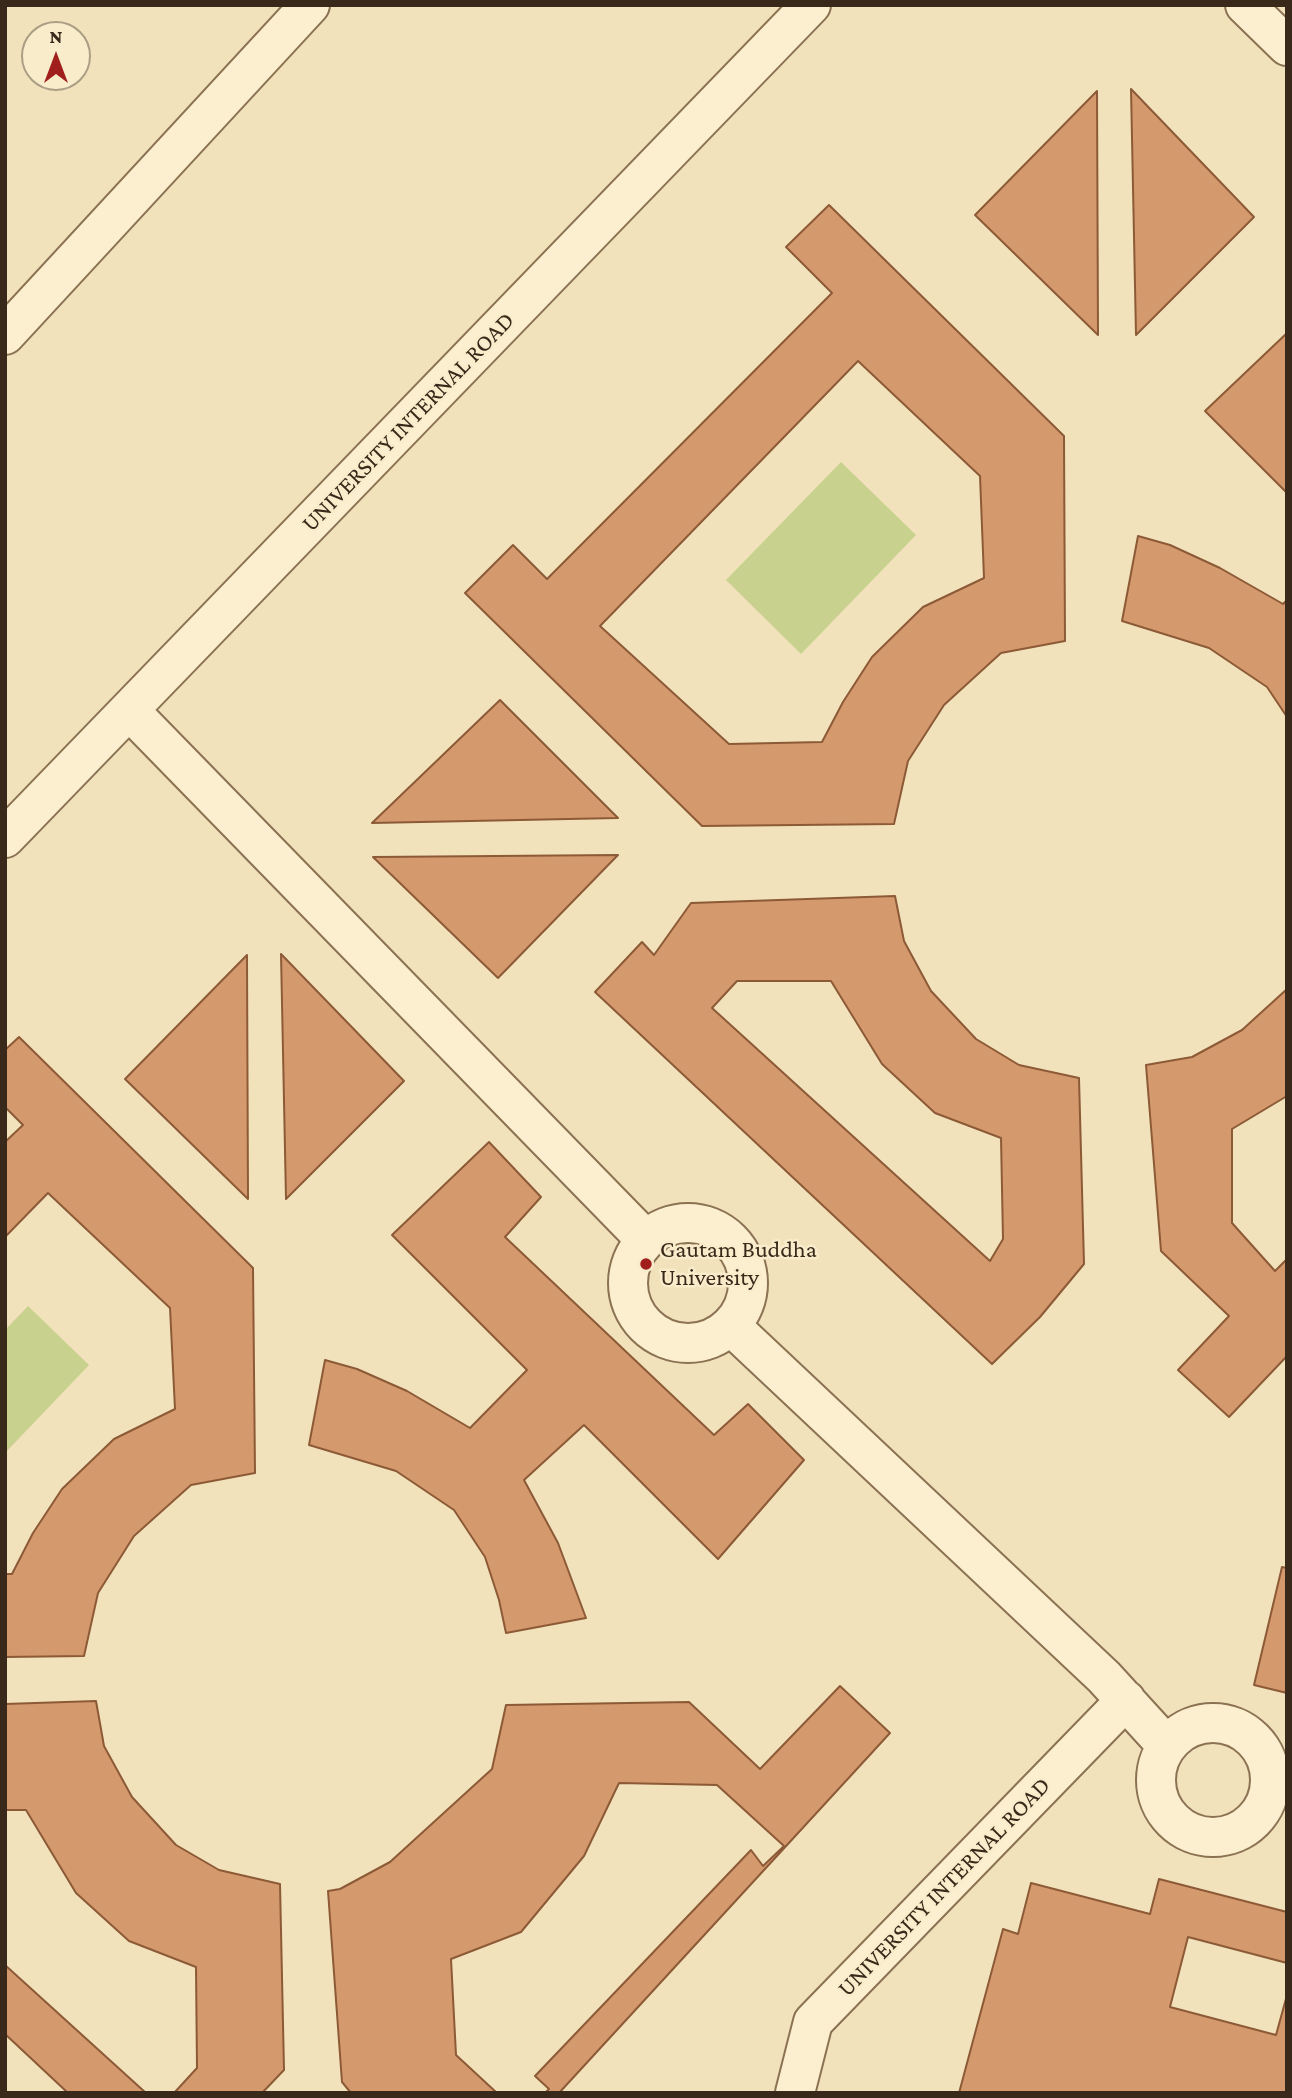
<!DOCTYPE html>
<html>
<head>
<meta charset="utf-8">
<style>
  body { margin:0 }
  #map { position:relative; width:1292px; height:2098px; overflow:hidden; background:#f2e2bb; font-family:"Crimson Pro",serif }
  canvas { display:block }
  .frame { position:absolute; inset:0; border:7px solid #38291a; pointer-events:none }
  .north { position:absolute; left:21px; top:21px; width:70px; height:70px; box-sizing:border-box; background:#f9eccb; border:2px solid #ac9e84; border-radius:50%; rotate:0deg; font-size:19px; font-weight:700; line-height:28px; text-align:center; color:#38291a }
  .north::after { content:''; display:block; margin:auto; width:24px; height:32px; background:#a01f1d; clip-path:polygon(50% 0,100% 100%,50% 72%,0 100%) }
</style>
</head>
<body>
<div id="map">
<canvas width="1292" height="2098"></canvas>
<div class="frame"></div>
<div class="north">N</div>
</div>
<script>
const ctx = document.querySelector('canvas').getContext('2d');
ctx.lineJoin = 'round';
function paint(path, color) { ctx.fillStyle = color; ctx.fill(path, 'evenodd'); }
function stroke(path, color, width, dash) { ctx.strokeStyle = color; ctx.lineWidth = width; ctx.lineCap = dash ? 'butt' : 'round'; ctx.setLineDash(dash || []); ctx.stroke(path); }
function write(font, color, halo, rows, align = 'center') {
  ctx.font = font + ' "Crimson Pro",serif'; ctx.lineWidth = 5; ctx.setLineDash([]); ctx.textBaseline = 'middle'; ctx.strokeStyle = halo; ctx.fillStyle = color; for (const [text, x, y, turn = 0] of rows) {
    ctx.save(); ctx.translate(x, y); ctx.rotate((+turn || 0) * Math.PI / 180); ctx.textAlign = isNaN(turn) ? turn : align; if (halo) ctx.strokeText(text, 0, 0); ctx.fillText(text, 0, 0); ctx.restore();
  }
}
paint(new Path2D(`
  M841 462 916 535 801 654 726 580Z
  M28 1306 89 1365 5 1453V1330Z`), '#c8d18e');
const building = new Path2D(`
  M1131 89 1254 217 1136 335Z
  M1097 91 1098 335 975 215Z
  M829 205 1064 436 1065 641 1001 653 944 705 908 761 894 824 702 826 465 593 513 545 547 579 832 293 786 247ZM858 361 980 476 984 578 923 607 872 657 843 702 822 742 729 744 600 626Z
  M1287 333V493L1205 411Z
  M1138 536 1170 545 1220 568 1283 604 1287 600V717L1267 687 1209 648 1122 621Z
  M500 700 618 818 372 823Z
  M618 855 498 978 373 857Z
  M895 896 904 941 931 991 976 1039 1019 1065 1079 1078 1084 1264 1040 1317 992 1364 595 992 642 942 654 955 691 903ZM737 981H831L882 1064 935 1113 1001 1138 1003 1239 990 1261 712 1008Z
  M281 954 404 1081 286 1199Z
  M247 955 248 1199 125 1079Z
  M1287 989V1096L1232 1129V1223L1275 1271 1287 1259V1356L1229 1417 1178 1370 1229 1316 1161 1251 1146 1065 1192 1057 1242 1030Z
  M19 1037 253 1268 255 1473 191 1485 134 1536 98 1593 84 1656 5 1657V1574H12L33 1533 62 1489 114 1439 175 1409 170 1308 48 1193 5 1237V1142L23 1125 5 1107V1050Z
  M489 1142 541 1197 505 1237 714 1435 748 1404 804 1460 718 1559 584 1425 524 1480 558 1543 586 1618 506 1633 499 1600 485 1557 454 1510 396 1471 309 1445 325 1360 357 1369 407 1391 470 1428 527 1370 392 1235Z
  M1282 1567 1287 1568V1693L1254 1685Z
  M840 1686 890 1733 559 2093H545L549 2089 535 2076 751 1850 763 1866 784 1846 717 1785 619 1783 584 1856 521 1932 451 1959 456 2055 497 2093H351L342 2082 328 1891 340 1889 390 1862 492 1769 506 1705 689 1702 760 1769Z
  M96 1701 104 1746 132 1797 176 1845 219 1870 280 1884 284 2070 262 2093H174L197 2068 196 1967 129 1941 76 1893 26 1810H5V1704Z
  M1159 1879 1287 1912V1963L1188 1937 1170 2007 1276 2035 1287 1995V2093H959L1003 1929 1018 1934 1031 1883 1150 1914Z
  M5 1965 146 2093H68L5 2034Z`);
paint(building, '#d4996c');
stroke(building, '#8c5a37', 2);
const minor = new Path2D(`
  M1245 5 1287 46
  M5 335 310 5
  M129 710 646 1240
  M5 838 811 5
  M628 1283a60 60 0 1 1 120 0a60 60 0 1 1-120 0Z
  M731 1326 1104 1677 1166 1745
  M1156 1780a57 57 0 1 1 114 0a57 57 0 1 1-114 0Z
  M795 2093 813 2022 1126 1700`);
stroke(minor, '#8b7253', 42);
stroke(minor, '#fcefcf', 38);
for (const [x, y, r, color] of [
  [646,1264,7,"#a01f1d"]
]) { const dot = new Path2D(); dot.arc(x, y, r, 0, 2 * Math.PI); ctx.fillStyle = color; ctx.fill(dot); stroke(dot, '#f9eccb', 2.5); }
write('24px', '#38291a', '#f9eccb', [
  ["UNIVERSITY INTERNAL ROAD",408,422,-46],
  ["UNIVERSITY INTERNAL ROAD",944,1887,-46]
]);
write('24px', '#38291a', '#f9eccb', [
  ["Gautam Buddha",660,1250],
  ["University",660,1278]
], 'left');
</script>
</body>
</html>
